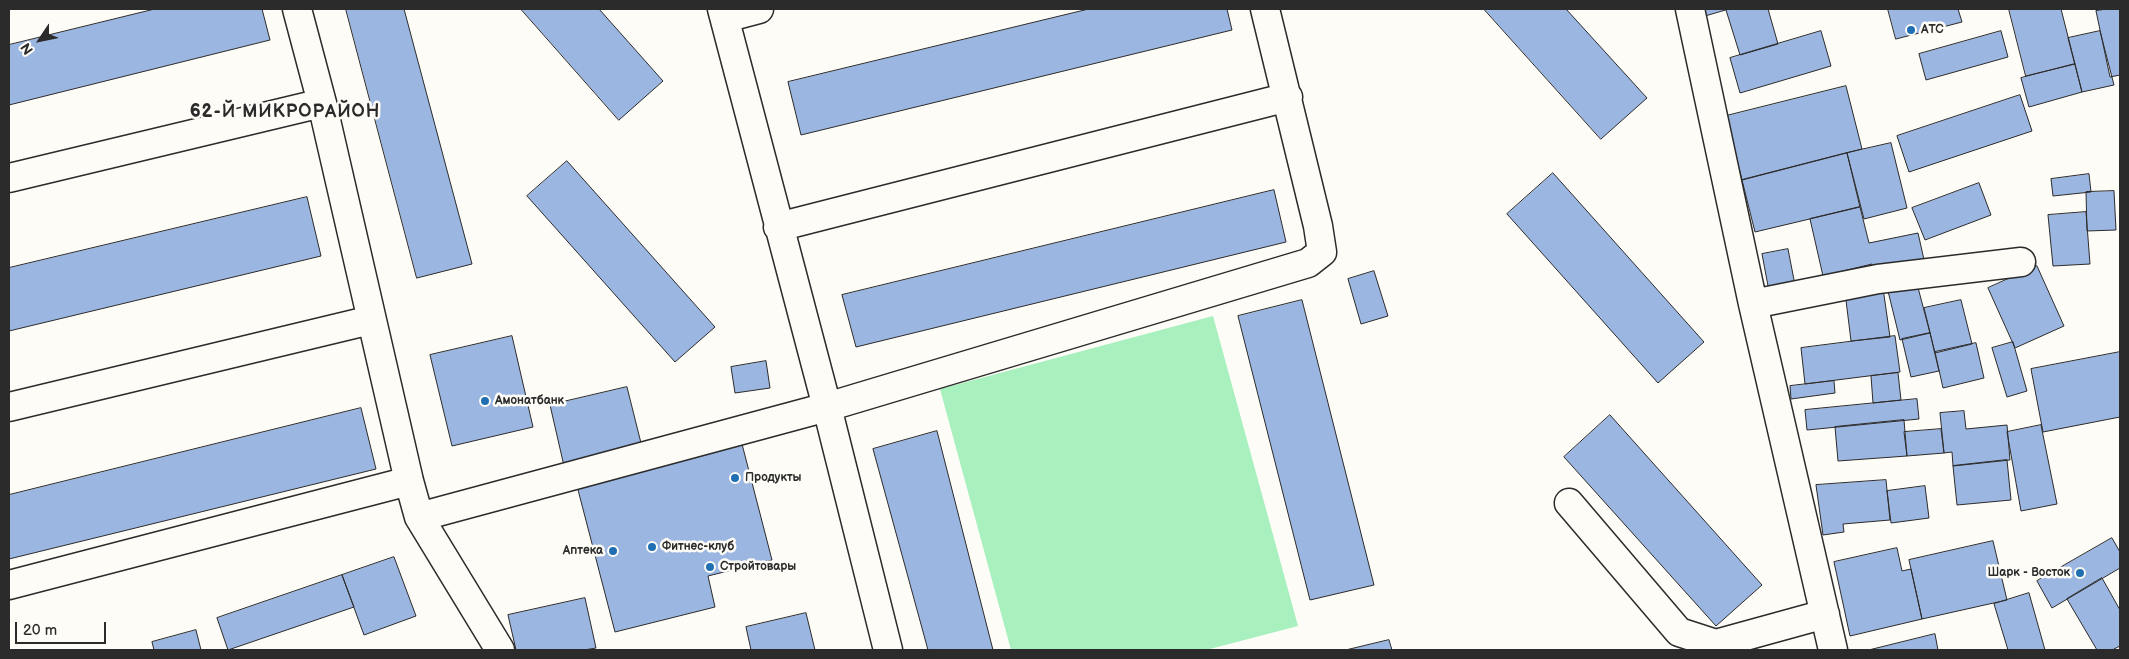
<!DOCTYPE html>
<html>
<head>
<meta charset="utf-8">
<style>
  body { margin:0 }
  #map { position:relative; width:2129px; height:659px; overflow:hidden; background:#fdfcf7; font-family:"Balsamiq Sans",sans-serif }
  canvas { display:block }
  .frame { position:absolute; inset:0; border:10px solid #2b2b2b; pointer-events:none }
  .north { position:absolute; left:15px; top:15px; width:50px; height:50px; -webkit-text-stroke:4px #fdfcf7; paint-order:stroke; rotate:236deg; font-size:14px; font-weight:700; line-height:20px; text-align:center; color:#2b2b2b }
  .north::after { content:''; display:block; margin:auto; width:18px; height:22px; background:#2b2b2b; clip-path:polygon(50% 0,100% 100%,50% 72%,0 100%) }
  .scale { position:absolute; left:15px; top:622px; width:91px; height:22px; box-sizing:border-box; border:2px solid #2b2b2b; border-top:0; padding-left:6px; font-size:15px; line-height:18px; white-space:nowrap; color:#2b2b2b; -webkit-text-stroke:4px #fdfcf7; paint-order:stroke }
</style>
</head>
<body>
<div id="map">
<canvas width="2129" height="659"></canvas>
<div class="frame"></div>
<div class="north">N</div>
<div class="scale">20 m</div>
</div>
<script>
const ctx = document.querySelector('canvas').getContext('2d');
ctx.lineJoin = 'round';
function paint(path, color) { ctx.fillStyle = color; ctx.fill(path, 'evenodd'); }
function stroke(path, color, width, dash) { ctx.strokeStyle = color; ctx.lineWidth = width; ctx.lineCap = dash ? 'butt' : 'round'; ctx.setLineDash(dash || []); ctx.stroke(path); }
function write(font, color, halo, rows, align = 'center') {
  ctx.font = font + ' "Balsamiq Sans",sans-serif'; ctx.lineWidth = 5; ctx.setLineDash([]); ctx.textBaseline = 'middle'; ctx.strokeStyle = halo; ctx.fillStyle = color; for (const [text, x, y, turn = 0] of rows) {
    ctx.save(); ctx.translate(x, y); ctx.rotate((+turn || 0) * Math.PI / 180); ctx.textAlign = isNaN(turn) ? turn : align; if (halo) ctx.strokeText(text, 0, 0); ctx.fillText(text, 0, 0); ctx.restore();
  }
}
paint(new Path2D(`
  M1213 316 1298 626 1206 650H1011L940 389Z`), '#a8f0be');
const building = new Path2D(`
  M155 9H262L270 40 9 105V45Z
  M346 9H404L472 264 417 278Z
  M521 9H599L663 81 619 120Z
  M1089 9H1227L1232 30 801 135 788 82Z
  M1484 9H1566L1647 98 1601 139Z
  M1702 9H1729L1705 16Z
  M1730 9H1768L1778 44 1740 55 1726 10Z
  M1888 9H1958L1962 22 1896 39Z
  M2009 9H2061L2075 64 2026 76Z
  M2107 9H2120V75L2110 77 2096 11Z
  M1821 31 1831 66 1740 93 1730 58Z
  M2001 31 2008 57 1926 80 1919 54Z
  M2100 31 2114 85 2082 92 2068 38Z
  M2075 64 2082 92 2029 107 2021 78Z
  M1846 86 1862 149 1742 180 1726 116Z
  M2020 95 2032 131 1909 172 1897 136Z
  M1891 143 1907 208 1864 219 1847 153Z
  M1847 153 1860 207 1755 232 1742 180Z
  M567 161 715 327 675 362 527 196Z
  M1553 173 1704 342 1658 383 1507 214Z
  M2089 174 2091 192 2053 196 2051 179Z
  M1979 183 1991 215 1925 240 1912 208Z
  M1274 190 1286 242 856 347 842 295Z
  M2114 191 2116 230 2087 231 2086 192Z
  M307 197 321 256 9 331V268Z
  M1860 207 1869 243 1918 233 1925 264 1875 275 1872 264 1823 276 1810 219Z
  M2086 212 2090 264 2053 266 2048 215Z
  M1788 249 1795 285 1769 291 1762 254Z
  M2037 266 2064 326 2015 348 1988 288Z
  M1374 271 1388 316 1361 324 1348 279Z
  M1916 280 1930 333 1900 340 1887 287Z
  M1883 288 1890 337 1851 341 1845 292Z
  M1302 300 1374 585 1310 600 1238 316Z
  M1961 300 1972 344 1935 353 1924 308Z
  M1930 333 1939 371 1911 377 1902 339Z
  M512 336 533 427 452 446 430 355Z
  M1895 336 1900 372 1805 384 1801 348Z
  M2013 342 2027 391 2007 397 1992 348Z
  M1976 343 1984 378 1943 388 1935 352Z
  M2120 352V417L2043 432 2031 369Z
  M766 361 770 388 735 393 731 367Z
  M1898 373 1901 400 1873 403 1871 376Z
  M1834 381 1835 393 1791 399 1790 386Z
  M627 387 642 447 564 466 550 405Z
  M1917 399 1919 419 1807 430 1805 410Z
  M361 408 376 469 9 559V495Z
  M1964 411 1966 429 2007 425 2010 460 1953 466 1952 452 1944 453 1940 413Z
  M1610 415 1762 585 1716 626 1564 457Z
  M1904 420 1907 456 1838 461 1835 427Z
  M2041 425 2057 504 2021 511 2007 432Z
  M1941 429 1944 453 1907 456 1904 432Z
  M937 431 993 650H928L873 449Z
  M742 444 772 560 708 576 715 607 615 632 577 486Z
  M2007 460 2011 500 1957 505 1953 466Z
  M1886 480 1890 520 1843 524 1844 532 1823 535 1816 485Z
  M1925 486 1929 518 1891 523 1887 491Z
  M2112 538 2120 552V568L2052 608 2037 581Z
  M1993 541 2007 600 1922 619 1909 560Z
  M1897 548 1902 571 1911 569 1922 619 1850 636 1834 562Z
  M394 557 416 616 364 635 342 575Z
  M342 575 354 607 228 650 217 618Z
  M2102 578 2120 610V646L2112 650H2097L2067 599Z
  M2029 593 2045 650H2008L1994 604Z
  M585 598 596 648 584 650H516L508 615Z
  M806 613 815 650H751L746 627Z
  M196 630 201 650H154L152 642Z
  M1935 634 1938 650H1869Z
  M1389 640 1392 650H1346Z`);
paint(building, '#9cb6e2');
stroke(building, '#2b2b2b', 1);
const minor = new Path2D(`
  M297 9 322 103 409 481 419 517 500 650
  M722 9 827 407 888 650
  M1690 9 1753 304 1833 650
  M725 18 759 9
  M9 178 322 103
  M778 227 1288 97
  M1753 304 1878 279 2021 262
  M9 407 371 320
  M1569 503 1679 632 1716 644 1825 614
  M419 517 827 407 1308 263 1322 252 1318 226 1265 9
  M9 585 409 481`);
stroke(minor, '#2b2b2b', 31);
stroke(minor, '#fdfcf7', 28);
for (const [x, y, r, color] of [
  [1911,30,5,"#1f6fb2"],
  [485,401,5,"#1f6fb2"],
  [735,478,5,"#1f6fb2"],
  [652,547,5,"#1f6fb2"],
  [613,551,5,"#1f6fb2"],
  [710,567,5,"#1f6fb2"],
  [2080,573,5,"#1f6fb2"]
]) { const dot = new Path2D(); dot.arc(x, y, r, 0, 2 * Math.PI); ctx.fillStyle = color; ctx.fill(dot); stroke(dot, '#fdfcf7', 2); }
write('bold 12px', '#2b2b2b', '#fdfcf7', [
  ["АТС",1921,30],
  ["Амонатбанк",495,401],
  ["Продукты",745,478],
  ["Фитнес-клуб",662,547],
  ["Аптека",603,551,"right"],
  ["Стройтовары",720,567],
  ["Шарк - Восток",2070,573,"right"]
], 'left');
ctx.letterSpacing = '1px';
write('bold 18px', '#2b2b2b', '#fdfcf7', [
  ["62-Й МИКРОРАЙОН",285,112]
]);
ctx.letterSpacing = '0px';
</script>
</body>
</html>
